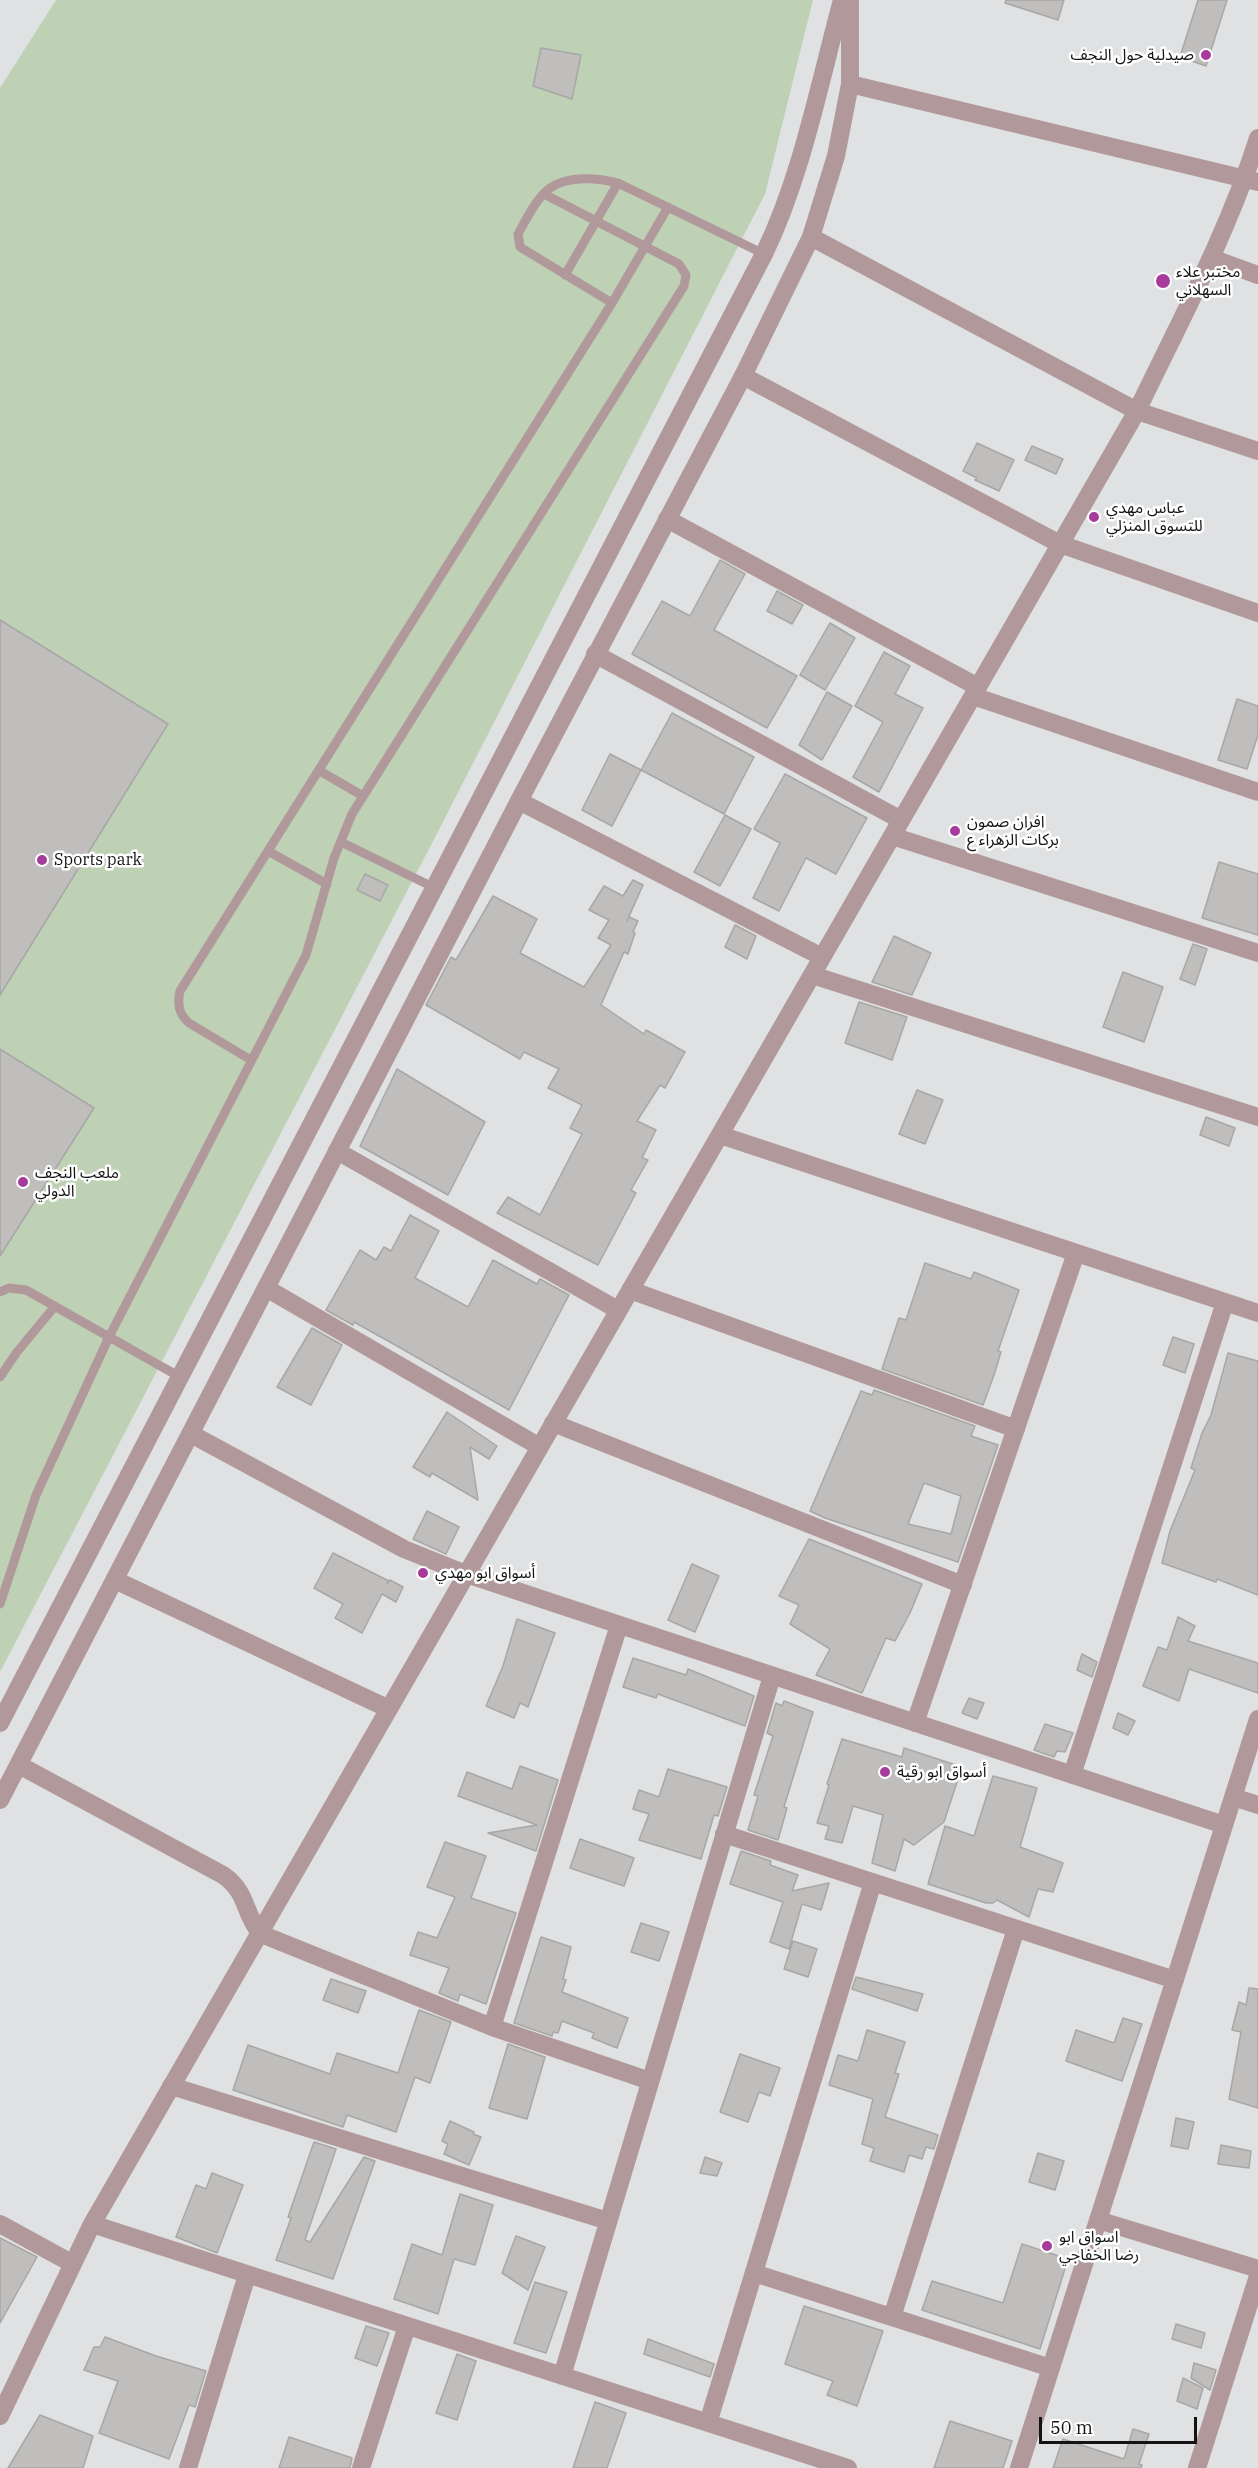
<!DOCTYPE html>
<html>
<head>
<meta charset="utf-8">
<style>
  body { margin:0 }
  #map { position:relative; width:1258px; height:2468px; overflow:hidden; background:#dfe1e2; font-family:"IBM Plex Serif",serif }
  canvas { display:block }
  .scale { position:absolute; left:1039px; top:2417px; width:158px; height:27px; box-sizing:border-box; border:3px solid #141415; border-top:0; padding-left:8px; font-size:18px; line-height:21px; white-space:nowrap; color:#141415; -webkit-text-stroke:4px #fff; paint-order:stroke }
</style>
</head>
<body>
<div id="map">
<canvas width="1258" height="2468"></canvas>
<div class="scale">50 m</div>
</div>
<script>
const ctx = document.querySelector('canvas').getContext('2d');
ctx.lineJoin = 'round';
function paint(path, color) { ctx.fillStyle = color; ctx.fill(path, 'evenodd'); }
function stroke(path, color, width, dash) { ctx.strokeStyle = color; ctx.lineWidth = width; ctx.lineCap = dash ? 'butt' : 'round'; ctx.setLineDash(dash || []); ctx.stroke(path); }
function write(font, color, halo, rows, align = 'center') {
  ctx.font = font + ' "IBM Plex Serif","Noto Sans Arabic",serif'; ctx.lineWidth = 5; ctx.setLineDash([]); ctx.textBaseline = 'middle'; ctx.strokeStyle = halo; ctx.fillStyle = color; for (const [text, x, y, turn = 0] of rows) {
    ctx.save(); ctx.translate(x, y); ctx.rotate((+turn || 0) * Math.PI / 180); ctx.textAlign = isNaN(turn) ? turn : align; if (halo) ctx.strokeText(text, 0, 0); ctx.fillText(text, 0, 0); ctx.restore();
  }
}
paint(new Path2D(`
  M56 0H813L765 194 429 849 0 1672V88Z`), '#bed1b5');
const building = new Path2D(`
  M1006 0H1064L1058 20 1005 3Z
  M1198 0H1227L1206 66 1180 57Z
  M541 48 581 55 572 99 533 86Z
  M977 443 1014 460 999 491 975 480 977 478 963 471Z
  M1032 446 1063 459 1056 474 1025 460Z
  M720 560 745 574 714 630 797 676 767 728 632 654 662 601 690 616Z
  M777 591 803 605 792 624 767 611Z
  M0 620 168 724 0 995Z
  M830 623 855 638 825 690 800 675Z
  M884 652 910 666 895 694 923 708 879 792 853 777 883 722 855 706Z
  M827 692 852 706 822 760 799 745Z
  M1237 699 1258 706V735L1247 769 1218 760Z
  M672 713 754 757 724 814 641 770Z
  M610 754 641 770 612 826 582 810Z
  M785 774 867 818 836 874 806 858 779 911 753 898 780 843 754 829Z
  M725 815 751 829 720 886 694 872Z
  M1219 862 1258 874V935L1202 918Z
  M365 874 388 885 380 901 357 890Z
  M633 880 643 885 627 921 629 917 638 921 633 932 635 933 628 954 624 952 601 1005 644 1034 646 1030 685 1052 665 1088 660 1085 637 1121 656 1130 642 1158 648 1160 631 1190 636 1193 598 1265 497 1213 508 1197 540 1215 582 1134 570 1128 582 1105 548 1088 559 1069 524 1052 520 1059 426 1005 451 957 456 960 493 896 537 919 520 953 584 987 611 945 598 938 609 920 589 910 604 886 623 896Z
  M735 925 756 936 747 959 725 947Z
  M894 936 931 953 912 995 872 982Z
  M1193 944 1207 949 1195 985 1180 979Z
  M1123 972 1163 987 1144 1042 1103 1027Z
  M859 1002 907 1017 892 1060 845 1043Z
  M0 1049 94 1108 0 1256Z
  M397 1069 485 1122 448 1195 360 1146Z
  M917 1090 943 1100 925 1144 899 1134Z
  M1206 1117 1235 1128 1229 1146 1200 1135Z
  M410 1215 439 1231 415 1278 468 1307 493 1260 537 1284 540 1279 569 1295 509 1410 397 1346 354 1322 353 1325 326 1310 360 1250 376 1260 384 1247 391 1251Z
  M925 1263 971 1279 974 1272 1019 1290 998 1351 1001 1352 994 1375 983 1405 882 1369 899 1318 906 1320Z
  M312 1328 342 1345 311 1405 277 1387Z
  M1173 1337 1194 1344 1185 1373 1163 1365Z
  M1228 1353 1258 1361V1595L1217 1579 1216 1582 1162 1563 1170 1531 1195 1470 1191 1468 1202 1433 1211 1415Z
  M874 1390 975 1426 971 1436 998 1445 958 1562 825 1518 810 1511 861 1391 872 1395ZM924 1483 961 1496 951 1534 908 1524Z
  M447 1412 497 1446 489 1459 470 1447 478 1500 432 1473 430 1477 413 1467Z
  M427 1511 459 1527 446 1554 413 1539Z
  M809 1539 922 1584 910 1613 895 1641 886 1638 862 1693 816 1675 830 1649 790 1624 799 1605 779 1596Z
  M333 1553 389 1581 387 1584 390 1580 403 1587 396 1602 382 1594 362 1633 335 1618 343 1604 314 1588Z
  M692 1564 719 1576 695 1632 668 1620Z
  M1178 1617 1195 1626 1188 1641 1258 1663V1693L1189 1669 1179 1701 1143 1686 1158 1647 1167 1650Z
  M517 1619 555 1633 528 1707 520 1703 514 1718 486 1706 503 1666Z
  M1082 1654 1097 1662 1092 1677 1077 1670Z
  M633 1658 686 1675 688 1669 754 1696 745 1726 658 1694 656 1698 623 1687Z
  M969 1698 984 1703 977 1719 962 1713Z
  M784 1701 813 1712 784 1807 787 1808 778 1840 748 1830 758 1796 754 1795 773 1736 767 1733 776 1703 782 1706Z
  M1118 1713 1135 1721 1128 1735 1113 1728Z
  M1045 1724 1073 1733 1065 1752 1057 1751 1054 1757 1034 1750Z
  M842 1739 902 1757 904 1748 962 1767 944 1822 914 1845 904 1839 895 1871 872 1863 883 1815 853 1806 842 1843 825 1839 829 1826 817 1823 829 1785 827 1784Z
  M520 1766 558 1780 536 1851 488 1833 537 1825 458 1796 467 1772 512 1789Z
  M668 1769 727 1787 718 1816 714 1815 701 1859 639 1840 649 1814 633 1809 639 1790 659 1797Z
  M993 1776 1037 1788 1020 1847 1063 1863 1053 1892 1038 1889 1029 1917 997 1900 993 1903H986L928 1884 945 1826 974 1836Z
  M580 1839 634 1858 624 1886 570 1868Z
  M445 1842 486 1856 471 1898 516 1913 486 2004 460 1994 458 2001 439 1993 449 1968 410 1955 418 1932 437 1938 455 1897 427 1887Z
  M741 1851 771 1861 770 1865 798 1875 792 1891 829 1883 821 1910 802 1904 789 1949 770 1942 783 1902 730 1884Z
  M641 1923 669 1932 659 1961 631 1952Z
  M541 1937 571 1947 563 1979 566 1980 562 1992 628 2018 617 2048 592 2038 594 2033 562 2021 558 2033 553 2032 552 2036 514 2023Z
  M793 1941 817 1949 808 1977 784 1969Z
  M856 1977 923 1994 917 2011 852 1989Z
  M331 1979 366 1991 358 2013 323 2000Z
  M1249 1988 1258 1989V2108L1229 2099 1241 2032 1232 2030 1239 2002 1246 2005Z
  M419 2010 451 2022 430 2083 415 2077 396 2132 347 2115 343 2127 233 2090 248 2045 330 2074 337 2053 398 2073Z
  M1123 2018 1142 2024 1122 2081 1066 2061 1076 2030 1114 2043Z
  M867 2030 905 2042 895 2073 899 2074 885 2117 938 2135 934 2149 926 2147 922 2159 909 2155 904 2172 870 2161 874 2148 862 2144 873 2099 829 2085 838 2055 858 2061Z
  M508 2044 545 2057 527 2119 489 2108Z
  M740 2054 780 2068 770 2096 759 2092 748 2122 720 2112Z
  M1176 2118 1194 2122 1188 2149 1171 2146Z
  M450 2121 474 2132 473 2134 481 2137 469 2165 444 2154 448 2144 442 2141Z
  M314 2142 336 2149 305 2240 310 2242 364 2157 375 2161 333 2279 276 2260 291 2218 288 2217Z
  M1221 2145 1251 2151 1249 2168 1218 2164Z
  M1038 2153 1064 2161 1055 2190 1029 2182Z
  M705 2157 722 2163 717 2176 700 2173Z
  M212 2173 243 2185 217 2253 176 2237 196 2185 206 2189Z
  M460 2194 493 2205 475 2265 454 2259 438 2314 394 2299 412 2244 442 2255Z
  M516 2236 545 2247 528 2290 502 2273Z
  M0 2238 37 2257 0 2323Z
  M1022 2244 1068 2259 1040 2349 922 2310 932 2281 1003 2303Z
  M535 2282 567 2292 546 2353 514 2343Z
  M804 2306 883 2331 857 2406 827 2395 833 2381 785 2364Z
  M1176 2324 1205 2333 1201 2348 1172 2339Z
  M366 2326 389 2333 377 2366 355 2358Z
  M105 2337 156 2356 206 2371 195 2407 189 2405 169 2459 99 2433 118 2381 84 2370 94 2347H100Z
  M648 2339 714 2364 710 2377 644 2354Z
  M457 2354 476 2361 457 2420 436 2413Z
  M1194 2363 1216 2370 1210 2390 1191 2378Z
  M1183 2378 1203 2388 1197 2409 1177 2401Z
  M595 2402 626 2413 607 2468H573Z
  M40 2415 93 2436 83 2468H8Z
  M950 2421 1012 2441 1003 2468H934Z
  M1133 2429 1149 2434 1139 2464 1142 2465 1141 2468H1053L1063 2439 1124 2459Z
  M289 2437 352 2458 350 2468H279Z`);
paint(building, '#bfbebd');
stroke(building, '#a8a7a6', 1.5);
stroke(new Path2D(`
  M565 275 618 183
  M612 303 520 247 518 234C526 220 537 197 550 188 569 175 598 178 618 183L764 254
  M320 771 363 796
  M341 842 435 888
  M268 851 327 884
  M251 1060 189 1023C179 1014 177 1005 180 991L612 303 668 207
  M0 1292 9 1288 26 1290 180 1377
  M0 1377 17 1352 55 1306
  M0 1604 36 1495 109 1337 306 955 334 858 352 814 684 286 686 275 679 264 544 194`), '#b1999b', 9);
stroke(new Path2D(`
  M850 84 1258 182
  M811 237 1137 411 1258 451
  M1211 258 1258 275
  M743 376 1060 544 1258 613
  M667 519 978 687
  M595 654 901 820
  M973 696 1258 792
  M519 801 822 957
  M892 836 1258 953
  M812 975 1258 1117
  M720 1135 1258 1313
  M337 1151 618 1310
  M266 1288 540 1447
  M630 1290 1016 1429
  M553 1423 963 1585
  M191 1434 404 1549 466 1574 1224 1825
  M115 1580 389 1709
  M915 1723 1076 1253
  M19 1765 223 1875C249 1893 243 1914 261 1934L492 2027 650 2081
  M1072 1775 1225 1302
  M1233 1797 1258 1805
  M724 1834 1175 1980
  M492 2027 619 1625
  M171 2086 608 2221
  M1098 2220 1258 2269
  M0 2224 73 2264
  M92 2224 848 2468
  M754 2273 1051 2368
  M892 2317 1016 1929
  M562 2376 772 1676
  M0 2416 92 2224 1137 411C1180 321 1228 233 1258 138
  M708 2423 873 1882
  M188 2468 247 2275
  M361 2468 407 2326
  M1019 2468 1258 1719
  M1197 2468 1258 2276`), '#b1999b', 18);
stroke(new Path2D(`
  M0 1723 764 254C802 175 819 85 842 0
  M0 1800 519 801 743 376 811 237 836 156 850 84V0`), '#b1999b', 18);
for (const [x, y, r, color] of [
  [1206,55,6,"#a63b9b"],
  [1163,281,8,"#a63b9b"],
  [1094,517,6,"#a63b9b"],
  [955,831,6,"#a63b9b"],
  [42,860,6,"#a63b9b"],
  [23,1182,6,"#a63b9b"],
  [423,1573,6,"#a63b9b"],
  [885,1772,6,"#a63b9b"],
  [1047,2246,6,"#a63b9b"]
]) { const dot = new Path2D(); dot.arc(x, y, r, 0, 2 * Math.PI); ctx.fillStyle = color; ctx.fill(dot); stroke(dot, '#fff', 2); }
write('16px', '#141415', '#fff', [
  ["صيدلية حول النجف",1194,55,"right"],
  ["مختبر علاء",1176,272],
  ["السهلاني",1176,290],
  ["عباس مهدي",1106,508],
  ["للتسوق المنزلي",1106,526],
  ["افران صمون",967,822],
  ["بركات الزهراء ع",967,840],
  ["Sports park",54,860],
  ["ملعب النجف",35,1173],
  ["الدولي",35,1191],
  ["أسواق ابو مهدي",435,1573],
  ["أسواق ابو رقية",897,1772],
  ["اسواق ابو",1059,2237],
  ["رضا الخفاجي",1059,2255]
], 'left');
</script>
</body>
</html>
